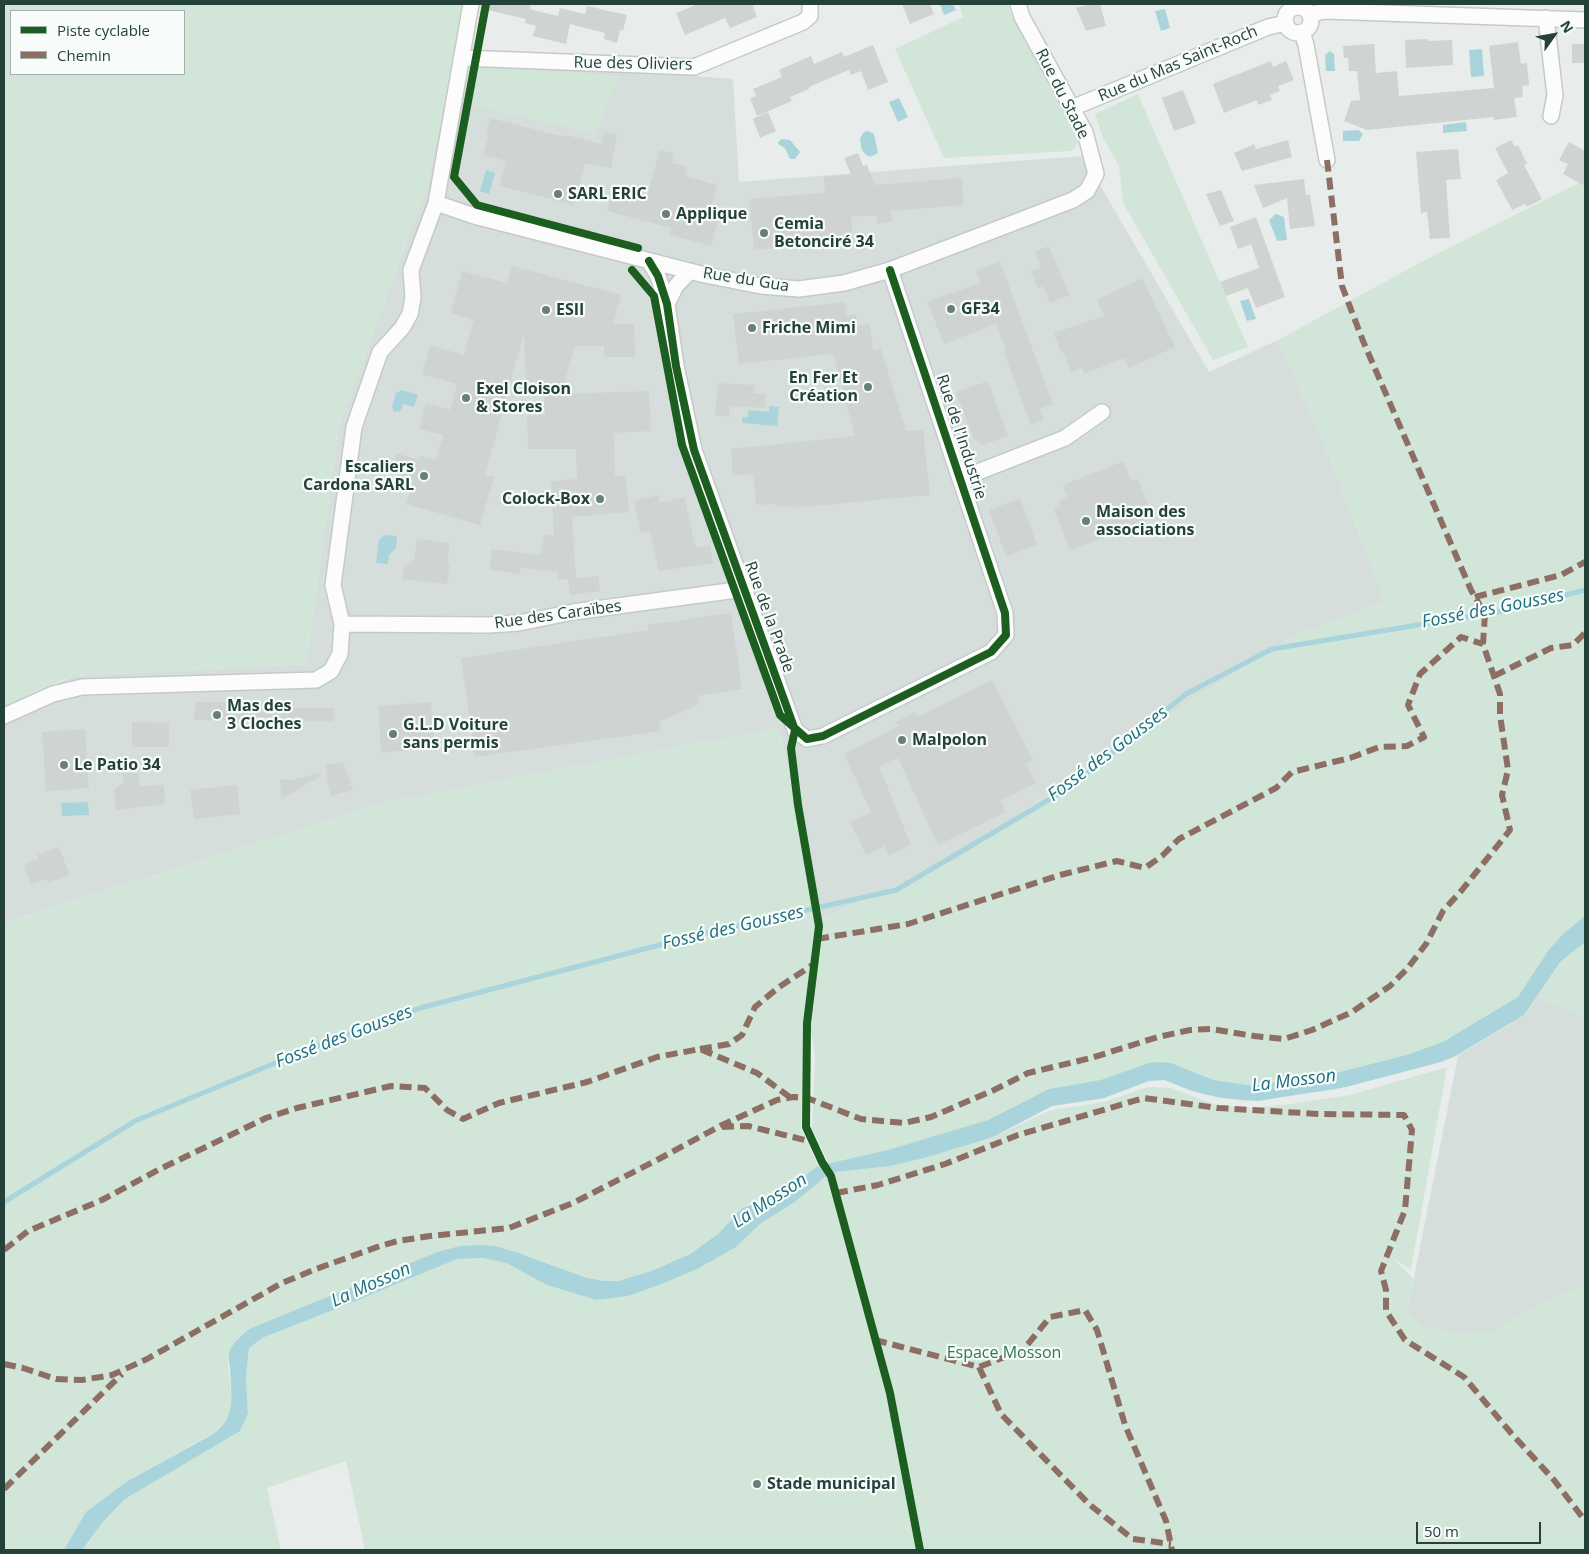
<!DOCTYPE html>
<html>
<head>
<meta charset="utf-8">
<style>
  body { margin:0 }
  #map { position:relative; width:1589px; height:1554px; overflow:hidden; background:#e8edeb; font-family:"Open Sans",sans-serif }
  canvas { display:block }
  .frame { position:absolute; inset:0; border:5px solid #24423a; pointer-events:none }
  .legend { position:absolute; left:10px; top:10px; width:175px; height:65px; box-sizing:border-box; background:#f7fbf9; border:1px solid #a3b1ad; margin:0; padding:6px 9px; list-style:none; font-size:15px; color:#24423a }
  .legend li { display:flex; align-items:center; gap:10px; height:25px }
  .legend b { width:25px; border:1px solid #a3b1ad }
  .north { position:absolute; left:1529px; top:10px; width:50px; height:50px; -webkit-text-stroke:4px #f7fbf9; paint-order:stroke; rotate:58deg; font-size:14px; font-weight:700; line-height:20px; text-align:center; color:#24423a }
  .north::after { content:''; display:block; margin:auto; width:18px; height:22px; background:#24423a; clip-path:polygon(50% 0,100% 100%,50% 72%,0 100%) }
  .scale { position:absolute; left:1416px; top:1522px; width:125px; height:22px; box-sizing:border-box; border:2px solid #24423a; border-top:0; padding-left:6px; font-size:15px; line-height:18px; white-space:nowrap; color:#24423a; -webkit-text-stroke:4px #f7fbf9; paint-order:stroke }
</style>
</head>
<body>
<div id="map">
<canvas width="1589" height="1554"></canvas>
<div class="frame"></div>
<ul class="legend">
<li><b style="height:6px;background:#1b5e20"></b>Piste cyclable</li>
<li><b style="height:6px;background:#8d6e63"></b>Chemin</li>
</ul>
<div class="north">N</div>
<div class="scale">50 m</div>
</div>
<script>
const ctx = document.querySelector('canvas').getContext('2d');
ctx.lineJoin = 'round';
function paint(path, color) { ctx.fillStyle = color; ctx.fill(path, 'evenodd'); }
function stroke(path, color, width, dash) { ctx.strokeStyle = color; ctx.lineWidth = width; ctx.lineCap = dash ? 'butt' : 'round'; ctx.setLineDash(dash || []); ctx.stroke(path); }
function write(font, color, halo, rows, align = 'center') {
  ctx.font = font + ' "Open Sans",sans-serif'; ctx.lineWidth = 4.5; ctx.setLineDash([]); ctx.textBaseline = 'middle'; ctx.strokeStyle = halo; ctx.fillStyle = color; for (const [text, x, y, turn = 0] of rows) {
    ctx.save(); ctx.translate(x, y); ctx.rotate((+turn || 0) * Math.PI / 180); ctx.textAlign = isNaN(turn) ? turn : align; if (halo) ctx.strokeText(text, 0, 0); ctx.fillText(text, 0, 0); ctx.restore();
  }
}
paint(new Path2D(`
  M453 57 733 79 739 182 1083 156 1209 372 1278 340 1320 433 1385 601 1290 638 1073 776 959 859 822 918 779 728 384 803 4 923V709L73 676 306 664 339 426 427 186Z
  M1538 997 1585 1017V1286L1553 1298 1492 1332 1459 1333 1424 1328 1407 1313 1458 1056 1526 1014Z`), '#d6dedb');
paint(new Path2D(`
  M4 4H462L453 57 427 186 339 426 306 664 73 676 36 691 4 707ZM11 11H184V74H11Z
  M959 4H1008L1010 12 1079 141 1072 151 944 158 895 49 963 17Z
  M469 66 620 76 595 133 464 104Z
  M1138 94 1248 347 1213 360 1123 203 1119 166 1103 138 1095 114Z
  M1585 180V1017L1538 997 1526 1014 1458 1056 1334 1090 1244 1101 1194 1092 1159 1078 1131 1086 1102 1099 1052 1106 974 1146 1051 1110 1104 1102 1148 1087 1171 1088 1213 1104 1246 1108 1283 1105 1350 1095 1447 1067 1411 1269 1392 1258 1414 1279 1407 1313 1424 1328 1459 1333 1492 1332 1553 1298 1585 1286V1550H365L346 1461 267 1488 281 1550H82L102 1523 125 1499 157 1480 248 1413 246 1376 249 1348 262 1338 351 1303 457 1259 483 1258 506 1263 547 1285 596 1300 736 1247 760 1224 795 1202 825 1177 828 1162 812 1129 815 1056 808 1011 816 955 803 1033 801 1129 818 1166C806 1175 792 1188 778 1195 767 1199 752 1201 742 1208 734 1215 727 1225 719 1233 694 1254 635 1286 602 1281 586 1279 572 1273 558 1267 513 1250 485 1238 437 1252L249 1329C242 1334 234 1341 231 1349 221 1375 244 1404 220 1429L126 1482 87 1512 64 1550H4V920L5 923 384 803 779 728 822 918 959 859 1073 776 1290 638 1385 601 1320 433 1278 340 1427 259Z`), '#d1e6d8');
paint(new Path2D(`
  M940 4H953L956 10 944 15Z
  M1165 9 1170 28 1161 31 1155 11Z
  M1482 49 1484 76 1471 77 1469 50Z
  M1330 51 1334 54 1335 71H1326L1325 55Z
  M899 98 908 117 898 122 889 102Z
  M1466 122 1467 131 1443 133V125Z
  M1358 130 1363 134 1359 141H1343V131Z
  M868 131 874 134 878 153 870 157C861 153 861 147 860 138L864 132Z
  M782 139 790 140 800 152 795 159H790L785 148 778 144 779 141Z
  M486 170 495 173 489 194 480 191Z
  M1276 214 1284 217 1287 240 1277 241 1269 220Z
  M1249 299 1256 319 1247 321 1240 301Z
  M402 390 418 395 414 407 403 404 401 411 394 412 392 407 396 393Z
  M769 406 779 407 777 426 742 423V417L747 418 749 410 769 412Z
  M384 535 397 536 396 548 389 555 388 564 376 563 379 540Z
  M88 802 89 815 62 816 61 803Z
  M1585 916V942L1560 962 1524 1015 1453 1057 1441 1062 1346 1087 1258 1101 1221 1098 1192 1091 1165 1080 1149 1081 1104 1098 1052 1106 993 1137 924 1158 890 1166 835 1172 825 1177 795 1202 760 1224 736 1247 697 1269 659 1285 628 1296 596 1300 547 1285 506 1263 483 1258 457 1259 351 1303 262 1338 249 1348 246 1376 248 1413 240 1431 125 1499 102 1523 82 1550H64L86 1512 126 1482 213 1434C237 1419 231 1393 230 1369 230 1364 228 1358 229 1353 232 1343 242 1335 249 1329L437 1252 460 1246 479 1245 495 1246 519 1253 587 1278 604 1281H619L654 1270 690 1254 718 1234 742 1208 780 1194 818 1166 888 1150 988 1120 1049 1089 1101 1080 1149 1063 1158 1062 1171 1063 1213 1080 1254 1086 1332 1074 1407 1055 1443 1042 1518 997 1548 951 1562 935Z`), '#a9d4db');
stroke(new Path2D(`
  M4 1202 135 1121 314 1047 420 1008 705 933 896 890 1067 789 1186 694 1272 649 1503 611 1585 590`), '#a9d4db', 5);
paint(new Path2D(`
  M483 4H531L529 9 558 16 560 8 585 14 587 6 627 15 623 31 620 30 617 43 604 39 605 33 570 24 566 44 533 36 536 26 525 23 526 19 483 9Z
  M698 4H758L753 6 757 17 730 28 725 18 685 35 676 13Z
  M902 4H930L934 14 910 24Z
  M1091 4H1100L1106 26 1086 31 1076 8Z
  M1428 39V41L1452 40 1453 65 1406 68 1405 40Z
  M1518 42 1521 64 1527 63 1529 85 1522 86 1523 97 1514 98 1517 117 1494 120V117L1367 130 1344 121 1351 101 1360 100 1357 71H1349L1348 58H1344L1343 46 1374 44 1376 73 1397 71 1399 96 1494 88 1489 46Z
  M1572 44H1585V63H1572Z
  M873 45 888 82 868 90 861 71 851 75 849 70 809 87V89L790 97 792 101 757 116 750 98 756 96 753 89 782 77 779 70 811 56 814 64 842 52 844 57Z
  M1271 61 1273 67 1286 61 1294 80 1278 86 1280 91 1270 95 1272 100 1258 105 1257 100 1224 113 1213 84Z
  M1183 90 1196 123 1174 131 1162 98Z
  M768 112 776 131 760 138 753 119Z
  M490 118 565 137 566 135 602 144 604 132 617 135 611 168 585 163 574 205 499 186 506 161 483 155 489 135 486 134Z
  M1288 140 1292 157 1242 171 1234 153 1254 144 1256 149Z
  M1511 140 1515 147 1518 145 1527 164 1524 165 1542 199 1527 207 1525 204 1512 210 1496 180 1508 173 1495 148Z
  M1569 142 1585 151V186L1563 174 1568 164 1559 160Z
  M1458 149 1461 179 1446 180 1450 238 1430 239 1427 212 1421 213 1416 152Z
  M660 150 674 154 672 163 687 167 685 176 717 185 709 214 719 217 711 246 670 235 671 228 607 211 613 187 647 196Z
  M858 153 863 166 867 165 875 185 962 178 963 205 891 211 892 222 877 224 876 215 851 217 853 242 754 250 749 199 825 193 824 177 851 174 844 158Z
  M1304 179 1306 195H1310L1315 226 1290 229 1287 198 1263 208 1254 185Z
  M1221 190 1234 221 1220 226 1206 194Z
  M1256 217 1285 297 1256 308 1248 288 1226 296 1220 282 1259 268 1251 244 1238 249 1230 227Z
  M1049 246 1069 295 1050 303 1043 286 1038 288 1031 271 1041 267 1035 251Z
  M1000 262 1053 404 1040 409 1044 420 1031 425 1004 352 1006 351 996 324 944 344 927 301 981 283 976 270Z
  M512 266 621 295 613 324H634L635 357H604V346H575L561 394 649 391 651 431 614 433 615 476 625 475 629 512 572 517 576 578 599 576 600 591 570 595 568 579 558 580 557 572 520 568V574L490 570 491 549 540 555 545 534 554 536 551 481 577 479 576 449H528L527 415H545L543 382H526L524 333 485 475 494 477 480 525 406 504 413 480 390 473 396 453 419 460 420 456 436 460 443 435 419 429 426 403 450 410 457 384 422 374 430 345 464 355 474 320 451 313 462 271 507 283Z
  M1142 278 1175 347 1129 368 1124 358 1084 374 1082 368 1071 372 1063 351 1061 352 1054 333 1104 316 1097 300Z
  M845 302 846 315 856 314 857 326 870 324 873 350 881 349 906 431 923 430 930 495 794 508V506L777 507V504L756 505 753 474 733 476 731 449 855 436 833 354 739 364 733 314Z
  M988 381 1008 436 983 445 974 439 956 392Z
  M718 383 755 385 754 393 766 394 765 408 730 406 729 417 715 415Z
  M1124 461 1131 481 1138 479 1153 518 1070 551 1054 509 1061 507 1058 501 1067 497 1063 485Z
  M659 495 660 503 684 497 696 548 710 545 713 563 659 571 650 532 641 533 634 501Z
  M1020 498 1037 545 1006 556 989 510Z
  M417 539 450 543 447 562 450 563 447 584 402 579 403 569 414 559Z
  M731 613 742 689 697 696 699 704 659 722 661 731 475 757 461 658 648 630V625Z
  M992 680 1033 760 1026 763 1036 783 1000 801 1006 812 938 845 898 758 879 766 911 845 889 856 885 846 866 855 850 822 871 812 844 754 899 726 896 722 915 712 918 717Z
  M195 702H288V708H333L334 722 272 719V717H258V720H194Z
  M431 702 435 747 381 753 378 706Z
  M132 722 169 723V747H132Z
  M85 729 89 788 46 791 42 732Z
  M343 762 353 790 331 796 327 780 326 765Z
  M123 773H139V786L164 785 165 804 116 810 114 789 123 783Z
  M320 773 321 776 281 799 280 779 290 780Z
  M237 785 240 814 194 819 190 790Z
  M59 847 70 875 48 883 46 879 31 884 24 865 39 859 37 855Z`), '#cfd4d2');
const minor = new Path2D(`
  M1285 20a13 13 0 1 1 26 0a13 13 0 1 1-26 0Z
  M1310 14 1326 11 1585 20
  M1546 18 1555 95 1551 116
  M1302 32 1306 45 1327 160
  M463 58 694 67 803 22 810 16V4
  M1072 108 1268 27 1286 23
  M436 203 474 216 705 275 761 286 799 289 844 283 890 270 1073 200 1087 191 1096 174 1085 132 1022 17 1018 4
  M649 261 658 276 667 304 676 366 694 450 795 730 807 739 823 736 991 652 1006 635 1005 613 890 270
  M667 304 676 286 690 271
  M960 479 1065 438 1102 412
  M342 624 489 625 519 623 573 612 744 589
  M4 716 53 694 82 687 316 680 331 671 340 654 342 624 333 585 354 427 380 352 402 328 410 314 413 298 411 270 436 203 471 4`);
stroke(minor, '#c5cac8', 18);
stroke(minor, '#fcfcfc', 15);
stroke(new Path2D(`
  M1475 597 1561 575 1585 562
  M1494 676 1551 648 1573 645 1585 633
  M817 939 908 924 1060 875 1117 861 1145 868 1162 856 1179 839 1276 788 1292 772 1350 758 1379 747 1407 746 1424 737 1408 705 1420 674 1461 637 1483 644
  M700 1049 729 1044 742 1035 755 1007 779 987 814 964
  M722 1127 748 1126 813 1142
  M836 1193 878 1185 945 1164 1018 1135 1144 1098 1218 1108 1320 1114 1404 1115 1412 1130 1405 1210 1381 1271 1386 1290V1311L1405 1340 1464 1377 1511 1433 1554 1480 1583 1518
  M4 1250 28 1231 102 1200 160 1169 266 1118 297 1108 391 1086 425 1088 447 1110 463 1119 499 1103 587 1082 657 1057 700 1049 757 1073 791 1098
  M875 1340 979 1367 1023 1350 1050 1317 1085 1310 1097 1330 1125 1425 1166 1521 1172 1550
  M4 1364 23 1368 56 1379 82 1380 112 1375 147 1359 282 1283 316 1269 380 1246 398 1241 430 1236 509 1228 573 1203 657 1160 722 1125 777 1100 793 1097 807 1098 861 1119 904 1123 931 1117 994 1090 1028 1073 1091 1058 1158 1037 1190 1030 1211 1029 1254 1036 1284 1039 1312 1030 1352 1012 1390 986 1407 969 1426 944 1443 911 1462 890 1510 830 1502 795 1508 770 1500 715V694L1483 644 1485 614 1471 590 1363 341 1342 286 1327 160
  M979 1367 1001 1414 1090 1505 1133 1539 1171 1544
  M4 1489 122 1374`), '#8d6e63', 6, [12, 6]);
stroke(new Path2D(`
  M486 4 454 177 477 205 638 248
  M649 261 658 276 667 304 676 366 694 450 795 730 791 748 798 805 819 926 807 1023 806 1127 822 1162 831 1176 890 1393 920 1550
  M632 270 654 296 682 445 780 715 807 739 823 736 991 652 1006 635 1005 613 890 270`), '#1b5e20', 8);
for (const [x, y, r, color] of [
  [558,194,5,"#697e78"],
  [666,214,5,"#697e78"],
  [764,233,5,"#697e78"],
  [951,309,5,"#697e78"],
  [546,310,5,"#697e78"],
  [752,328,5,"#697e78"],
  [868,387,5,"#697e78"],
  [466,398,5,"#697e78"],
  [424,476,5,"#697e78"],
  [600,499,5,"#697e78"],
  [1086,521,5,"#697e78"],
  [217,715,5,"#697e78"],
  [393,734,5,"#697e78"],
  [902,740,5,"#697e78"],
  [64,765,5,"#697e78"],
  [757,1484,5,"#697e78"]
]) { const dot = new Path2D(); dot.arc(x, y, r, 0, 2 * Math.PI); ctx.fillStyle = color; ctx.fill(dot); stroke(dot, '#f7fbf9', 2); }
write('16px', '#24423a', '#f7fbf9', [
  ["Rue des Oliviers",633,64,1],
  ["Rue du Mas Saint-Roch",1178,64,-23],
  ["Rue du Stade",1062,94,63],
  ["Rue du Gua",746,280,9],
  ["Rue de l'Industrie",961,437,72],
  ["Rue des Caraïbes",558,615,-8],
  ["Rue de la Prade",769,617,70]
]);
write('bold 16px', '#24423a', '#f7fbf9', [
  ["SARL ERIC",568,194],
  ["Applique",676,214],
  ["Cemia",774,224],
  ["Betonciré 34",774,242],
  ["GF34",961,309],
  ["ESII",556,310],
  ["Friche Mimi",762,328],
  ["En Fer Et",858,378,"right"],
  ["Création",858,396,"right"],
  ["Exel Cloison",476,389],
  ["& Stores",476,407],
  ["Escaliers",414,467,"right"],
  ["Cardona SARL",414,485,"right"],
  ["Colock-Box",590,499,"right"],
  ["Maison des",1096,512],
  ["associations",1096,530],
  ["Mas des",227,706],
  ["3 Cloches",227,724],
  ["G.L.D Voiture",403,725],
  ["sans permis",403,743],
  ["Malpolon",912,740],
  ["Le Patio 34",74,765],
  ["Stade municipal",767,1484]
], 'left');
write('16px', '#2d7a4b', '#f7fbf9', [
  ["Espace Mosson",1004,1353]
]);
write('italic 18px', '#1c6f80', '#f7fbf9', [
  ["Fossé des Gousses",1493,609,-11],
  ["Fossé des Gousses",1108,754,-37],
  ["Fossé des Gousses",733,928,-13],
  ["Fossé des Gousses",344,1037,-21],
  ["La Mosson",1294,1081,-7],
  ["La Mosson",770,1201,-33],
  ["La Mosson",371,1285,-24]
]);
</script>
</body>
</html>
